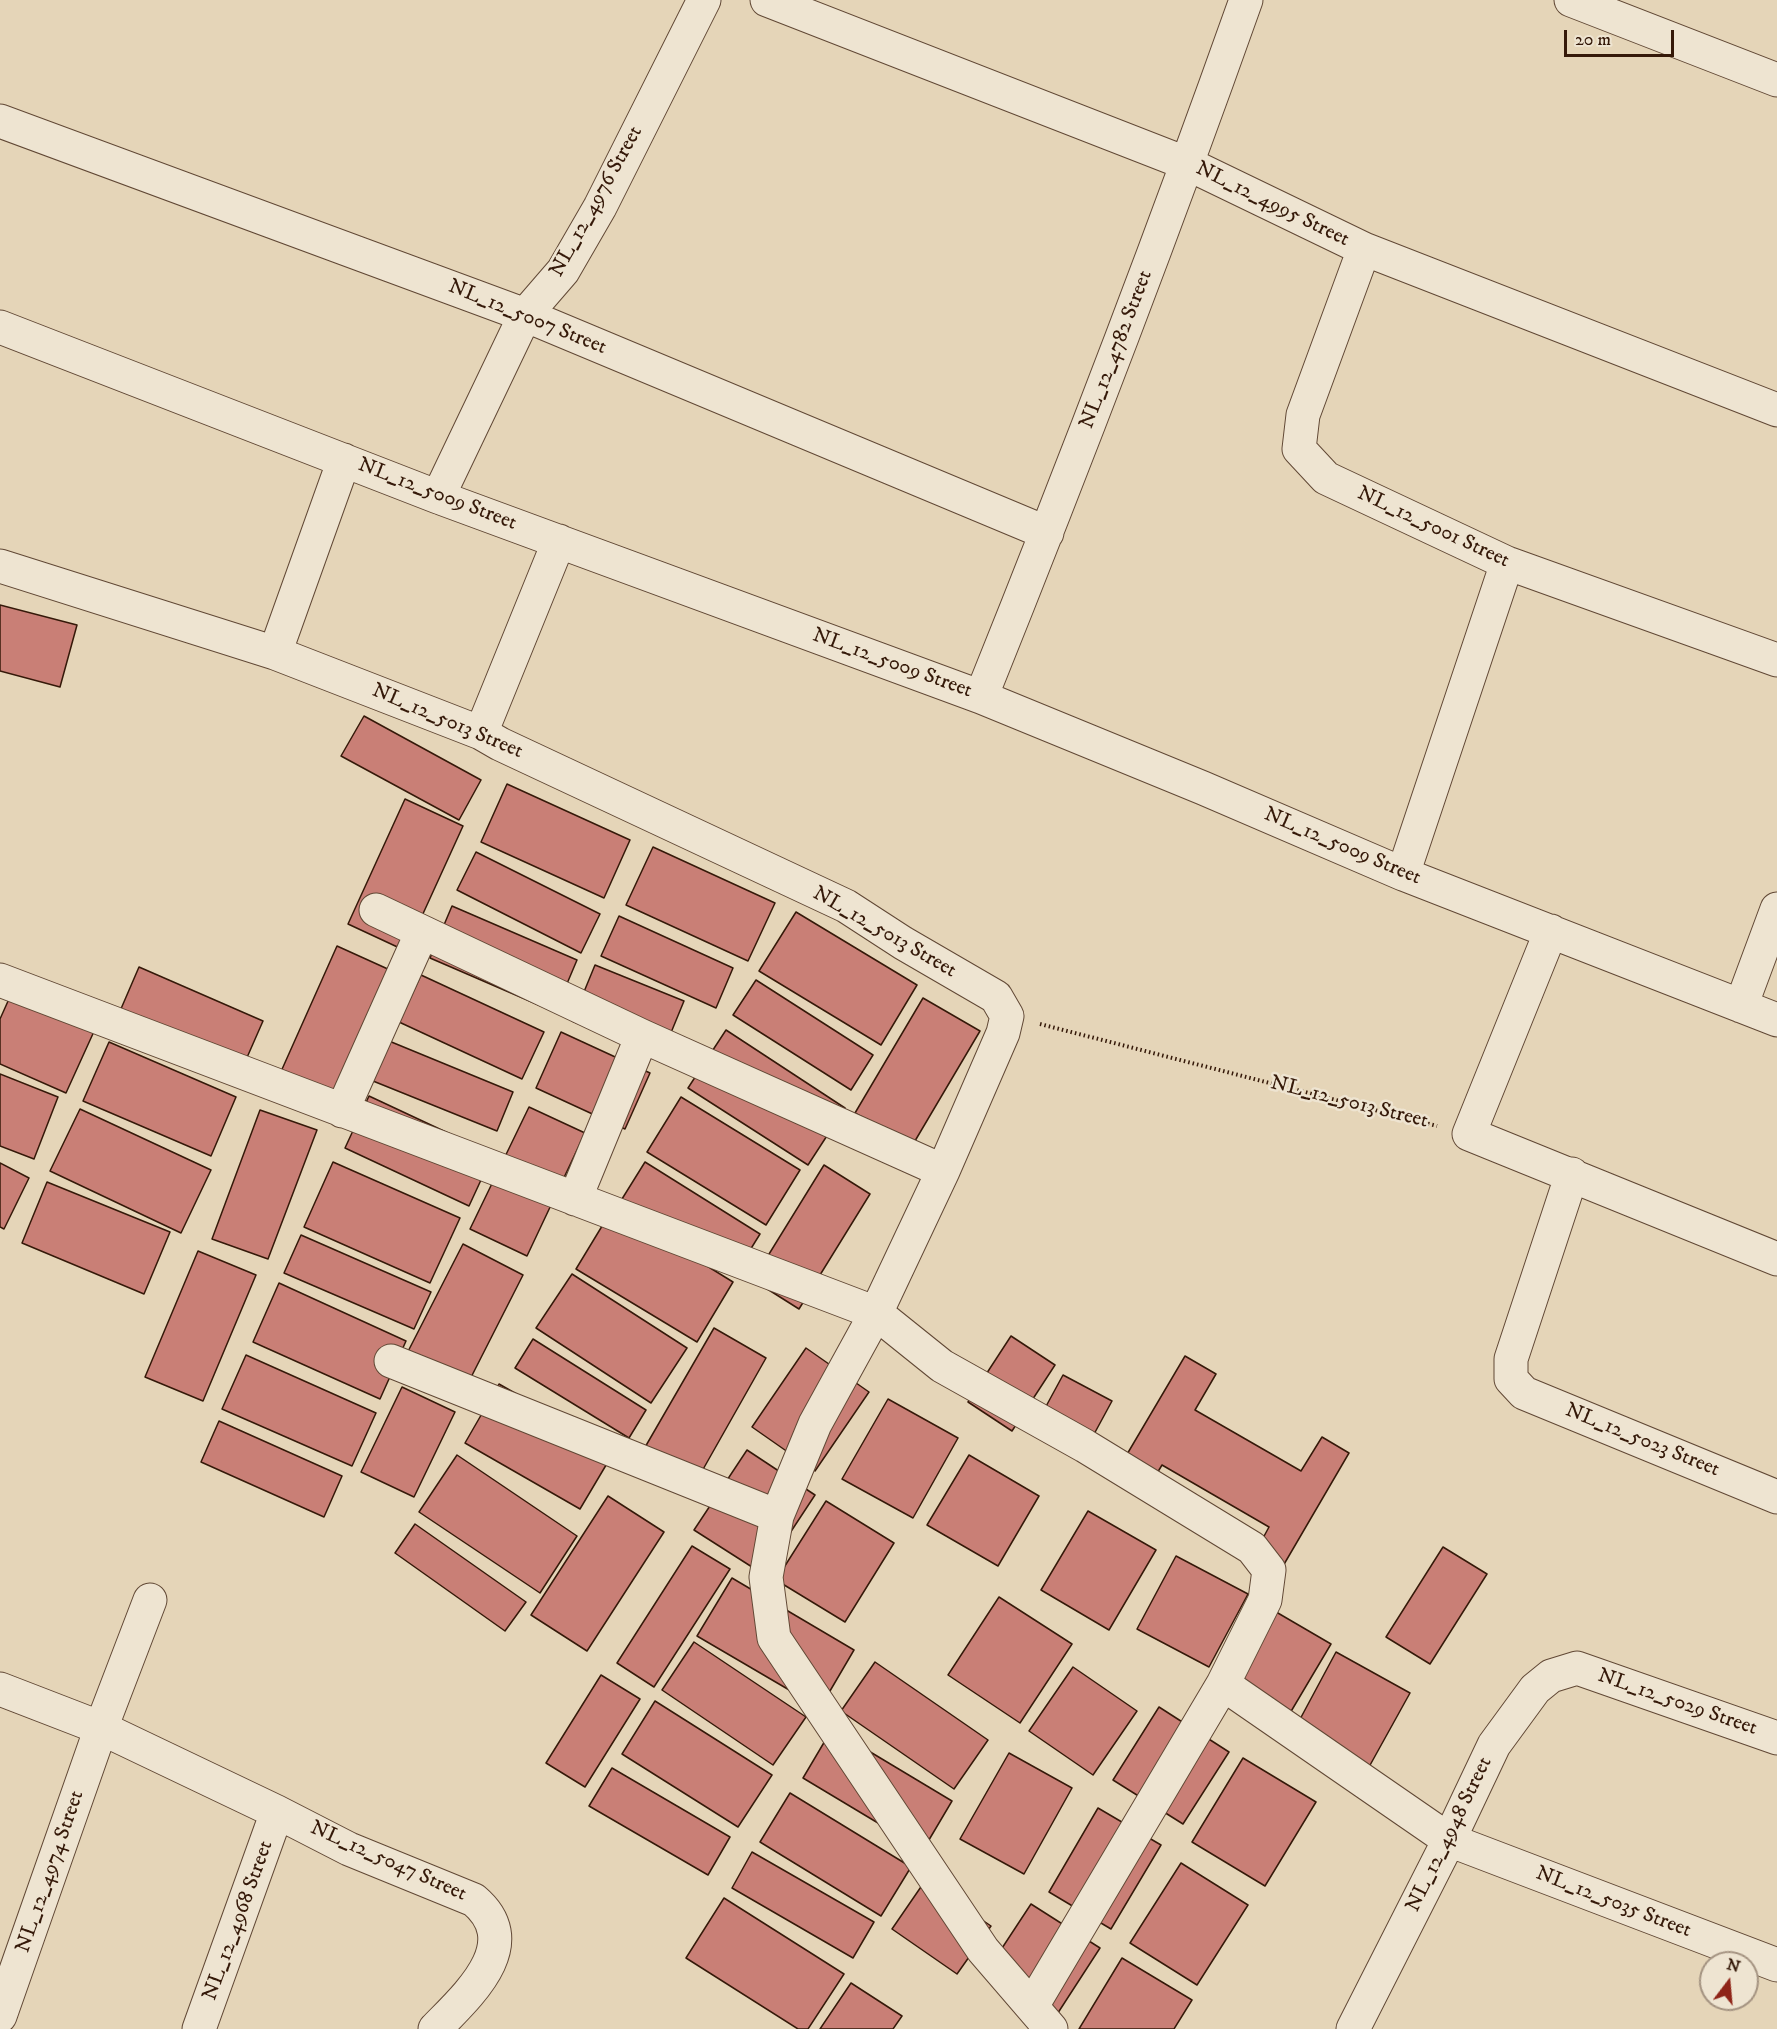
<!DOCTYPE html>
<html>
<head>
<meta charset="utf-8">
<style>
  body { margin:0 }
  #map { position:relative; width:1777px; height:2029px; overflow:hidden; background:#e5d5b8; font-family:"IM FELL DW Pica",serif }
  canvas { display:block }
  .north { position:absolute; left:1699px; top:1951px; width:60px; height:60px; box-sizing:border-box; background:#eee4d1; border:2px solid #a49381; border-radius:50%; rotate:16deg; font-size:16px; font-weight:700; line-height:24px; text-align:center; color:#351909 }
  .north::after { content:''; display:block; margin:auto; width:21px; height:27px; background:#8f2418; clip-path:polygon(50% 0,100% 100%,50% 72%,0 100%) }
  .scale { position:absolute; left:1564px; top:30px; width:110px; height:27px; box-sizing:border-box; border:3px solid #351909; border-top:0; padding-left:8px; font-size:18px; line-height:21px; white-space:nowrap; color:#351909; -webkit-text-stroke:4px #eee4d1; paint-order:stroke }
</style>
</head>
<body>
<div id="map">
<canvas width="1777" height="2029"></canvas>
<div class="north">N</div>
<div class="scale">20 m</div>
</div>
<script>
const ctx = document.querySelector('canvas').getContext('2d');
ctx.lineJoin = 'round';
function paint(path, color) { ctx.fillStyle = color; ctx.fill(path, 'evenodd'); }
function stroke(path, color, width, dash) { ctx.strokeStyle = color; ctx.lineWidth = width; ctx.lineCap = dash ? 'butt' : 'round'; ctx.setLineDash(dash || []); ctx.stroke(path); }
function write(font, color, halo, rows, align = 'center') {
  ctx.font = font + ' "IM FELL DW Pica",serif'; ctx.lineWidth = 5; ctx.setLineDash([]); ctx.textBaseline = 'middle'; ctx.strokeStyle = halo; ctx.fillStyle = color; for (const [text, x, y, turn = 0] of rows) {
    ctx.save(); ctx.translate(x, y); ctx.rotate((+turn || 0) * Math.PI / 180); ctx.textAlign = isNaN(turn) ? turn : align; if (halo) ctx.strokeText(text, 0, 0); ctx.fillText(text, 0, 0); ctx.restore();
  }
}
const building = new Path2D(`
  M0 605 77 625 60 687 0 671Z
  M364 716 481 780 459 820 341 756Z
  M507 784 630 840 604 898 481 842Z
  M405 799 463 826 406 951 348 924Z
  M653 847 775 903 748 961 626 905Z
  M476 852 600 914 581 953 457 890Z
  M452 906 577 960 555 1012 430 958Z
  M796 912 917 985 881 1045 759 971Z
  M619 916 733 968 716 1008 601 956Z
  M337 946 390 970 332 1099 279 1076Z
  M595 965 684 1001 661 1057 572 1021Z
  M139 967 263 1021 238 1078 114 1025Z
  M421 975 544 1032 522 1079 399 1022Z
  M756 980 873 1055 851 1090 733 1015Z
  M13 990 96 1027 66 1093 0 1064V1019Z
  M923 998 980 1031 912 1146 855 1113Z
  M726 1030 845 1108 808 1165 688 1088Z
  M561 1032 650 1073 625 1129 536 1088Z
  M389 1041 513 1092 497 1131 373 1081Z
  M109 1042 236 1097 211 1156 83 1101Z
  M0 1074 58 1097 34 1159 0 1146Z
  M369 1096 493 1154 469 1206 345 1148Z
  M681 1097 800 1170 766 1225 647 1152Z
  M529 1107 585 1133 527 1256 470 1229Z
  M80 1109 211 1170 181 1233 50 1171Z
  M260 1110 317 1130 268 1259 212 1239Z
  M333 1162 460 1218 430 1283 304 1227Z
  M645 1162 760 1234 734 1276 617 1207Z
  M0 1163 29 1178 4 1229 0 1227Z
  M824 1165 870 1194 799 1309 753 1280Z
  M47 1182 170 1232 144 1294 22 1243Z
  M613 1208 733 1282 697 1342 576 1269Z
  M301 1235 431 1292 414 1329 284 1273Z
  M463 1244 523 1275 460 1399 399 1369Z
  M198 1251 256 1275 203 1401 145 1377Z
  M572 1274 687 1348 651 1403 536 1328Z
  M279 1283 406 1341 380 1399 253 1342Z
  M714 1328 766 1358 697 1480 644 1449Z
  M1011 1336 1055 1365 1012 1431 968 1402Z
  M533 1339 646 1410 629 1438 515 1368Z
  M806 1348 869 1392 815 1471 752 1427Z
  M246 1355 376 1413 352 1466 222 1409Z
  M1185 1356 1216 1374 1195 1410 1301 1471 1322 1437 1349 1453 1276 1578 1250 1562 1269 1527 1162 1465 1144 1495 1113 1478Z
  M1063 1375 1112 1401 1080 1460 1031 1434Z
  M499 1384 615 1450 580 1509 465 1443Z
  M402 1387 455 1412 414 1497 361 1472Z
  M888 1399 958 1438 913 1518 842 1479Z
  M219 1421 342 1476 324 1517 201 1462Z
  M747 1450 815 1495 763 1574 694 1530Z
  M457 1455 577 1536 540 1593 419 1512Z
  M969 1455 1039 1496 998 1566 927 1525Z
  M608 1496 664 1532 587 1651 531 1615Z
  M826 1501 894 1543 845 1622 776 1580Z
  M1088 1511 1156 1550 1109 1630 1041 1590Z
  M415 1524 526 1602 505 1631 395 1553Z
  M692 1546 730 1569 654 1687 617 1663Z
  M1443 1547 1487 1574 1430 1664 1386 1637Z
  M1176 1556 1248 1594 1209 1667 1137 1629Z
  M732 1578 854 1650 820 1708 697 1636Z
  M999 1597 1072 1644 1020 1723 948 1675Z
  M1259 1602 1331 1644 1280 1730 1209 1689Z
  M694 1642 806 1717 773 1765 662 1690Z
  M1336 1652 1410 1693 1364 1776 1291 1736Z
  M875 1662 988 1740 954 1789 841 1711Z
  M1073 1667 1137 1711 1093 1775 1029 1731Z
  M601 1675 640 1699 585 1787 546 1763Z
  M655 1701 772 1775 738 1827 622 1754Z
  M1159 1707 1229 1752 1183 1824 1113 1780Z
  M832 1729 952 1801 923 1850 803 1778Z
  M1009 1753 1072 1788 1024 1874 960 1839Z
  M1243 1758 1316 1802 1265 1886 1192 1842Z
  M612 1768 730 1837 708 1875 589 1806Z
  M790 1793 911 1867 881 1916 760 1842Z
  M1098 1808 1161 1845 1111 1929 1049 1892Z
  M752 1852 874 1922 853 1958 732 1888Z
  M1181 1863 1248 1905 1197 1985 1130 1943Z
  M925 1881 991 1926 957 1974 892 1929Z
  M724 1898 844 1974 808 2029H798L686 1958Z
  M1031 1904 1100 1948 1054 2019 985 1974Z
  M1122 1958 1192 2000 1174 2029H1079Z
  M851 1983 902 2016 893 2029H820Z`);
paint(building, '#c97f76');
stroke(building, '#351909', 1.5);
const minor = new Path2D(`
  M767 0 1188 164 1364 249 1777 410
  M0 121 525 315 1047 533
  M1364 249 1303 415 1299 449 1326 478 1507 563 1777 660
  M0 327 438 497 981 697 1203 788 1403 874 1777 1020
  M438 497 525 315 563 271 600 207 704 0
  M0 566 275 653 481 733 500 744 846 906 903 943 996 997 1007 1016 1003 1033 943 1171 876 1313 815 1424 777 1516 766 1577 774 1638 983 1950 1051 2029
  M275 653 344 460
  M981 697C1074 466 1163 234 1246 0
  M481 733 559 541
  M1403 874 1507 563
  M376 910 642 1036 943 1171
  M1551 931 1469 1134 1777 1259
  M0 980 876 1313 942 1366 1085 1446 1252 1548 1269 1570 1265 1600 1223 1684
  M1741 1006 1777 909
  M342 1111 422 932
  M1572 1174 1511 1359V1379L1524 1393 1777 1497
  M575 1199 642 1036
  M391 1361 777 1516
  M0 1689 101 1728 277 1812 349 1849 474 1900C526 1944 468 1995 435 2029
  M1032 2006 1223 1684 1449 1840 1777 1965
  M0 2016 101 1728 150 1600
  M199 2029 277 1812
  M1353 2029 1449 1840 1494 1745 1535 1689 1551 1676 1577 1668 1777 1738`);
const tertiary = new Path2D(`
  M1571 0 1777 80`);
stroke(minor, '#614835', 35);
stroke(tertiary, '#614835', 35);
stroke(new Path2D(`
  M1040 1024 1437 1126`), '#351909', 4, [1.5, 3]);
stroke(minor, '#eee4d1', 33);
stroke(tertiary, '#eee4d1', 33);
write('21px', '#351909', '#eee4d1', [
  ["NL_12_4976 Street",597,202,-61],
  ["NL_12_4995 Street",1272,205,26],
  ["NL_12_5007 Street",527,318,22],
  ["NL_12_4782 Street",1117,350,-69],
  ["NL_12_5009 Street",437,495,21],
  ["NL_12_5001 Street",1433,528,25],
  ["NL_12_5009 Street",892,664,20],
  ["NL_12_5013 Street",447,722,23],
  ["NL_12_5009 Street",1342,847,23],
  ["NL_12_5013 Street",884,933,30],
  ["NL_12_5013 Street",1349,1103,14],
  ["NL_12_5023 Street",1642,1441,22],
  ["NL_12_5029 Street",1677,1703,19],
  ["NL_12_4948 Street",1450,1835,-64],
  ["NL_12_5047 Street",388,1862,24],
  ["NL_12_4974 Street",51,1872,-71],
  ["NL_12_5035 Street",1613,1903,21],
  ["NL_12_4968 Street",239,1921,-70]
]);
</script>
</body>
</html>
